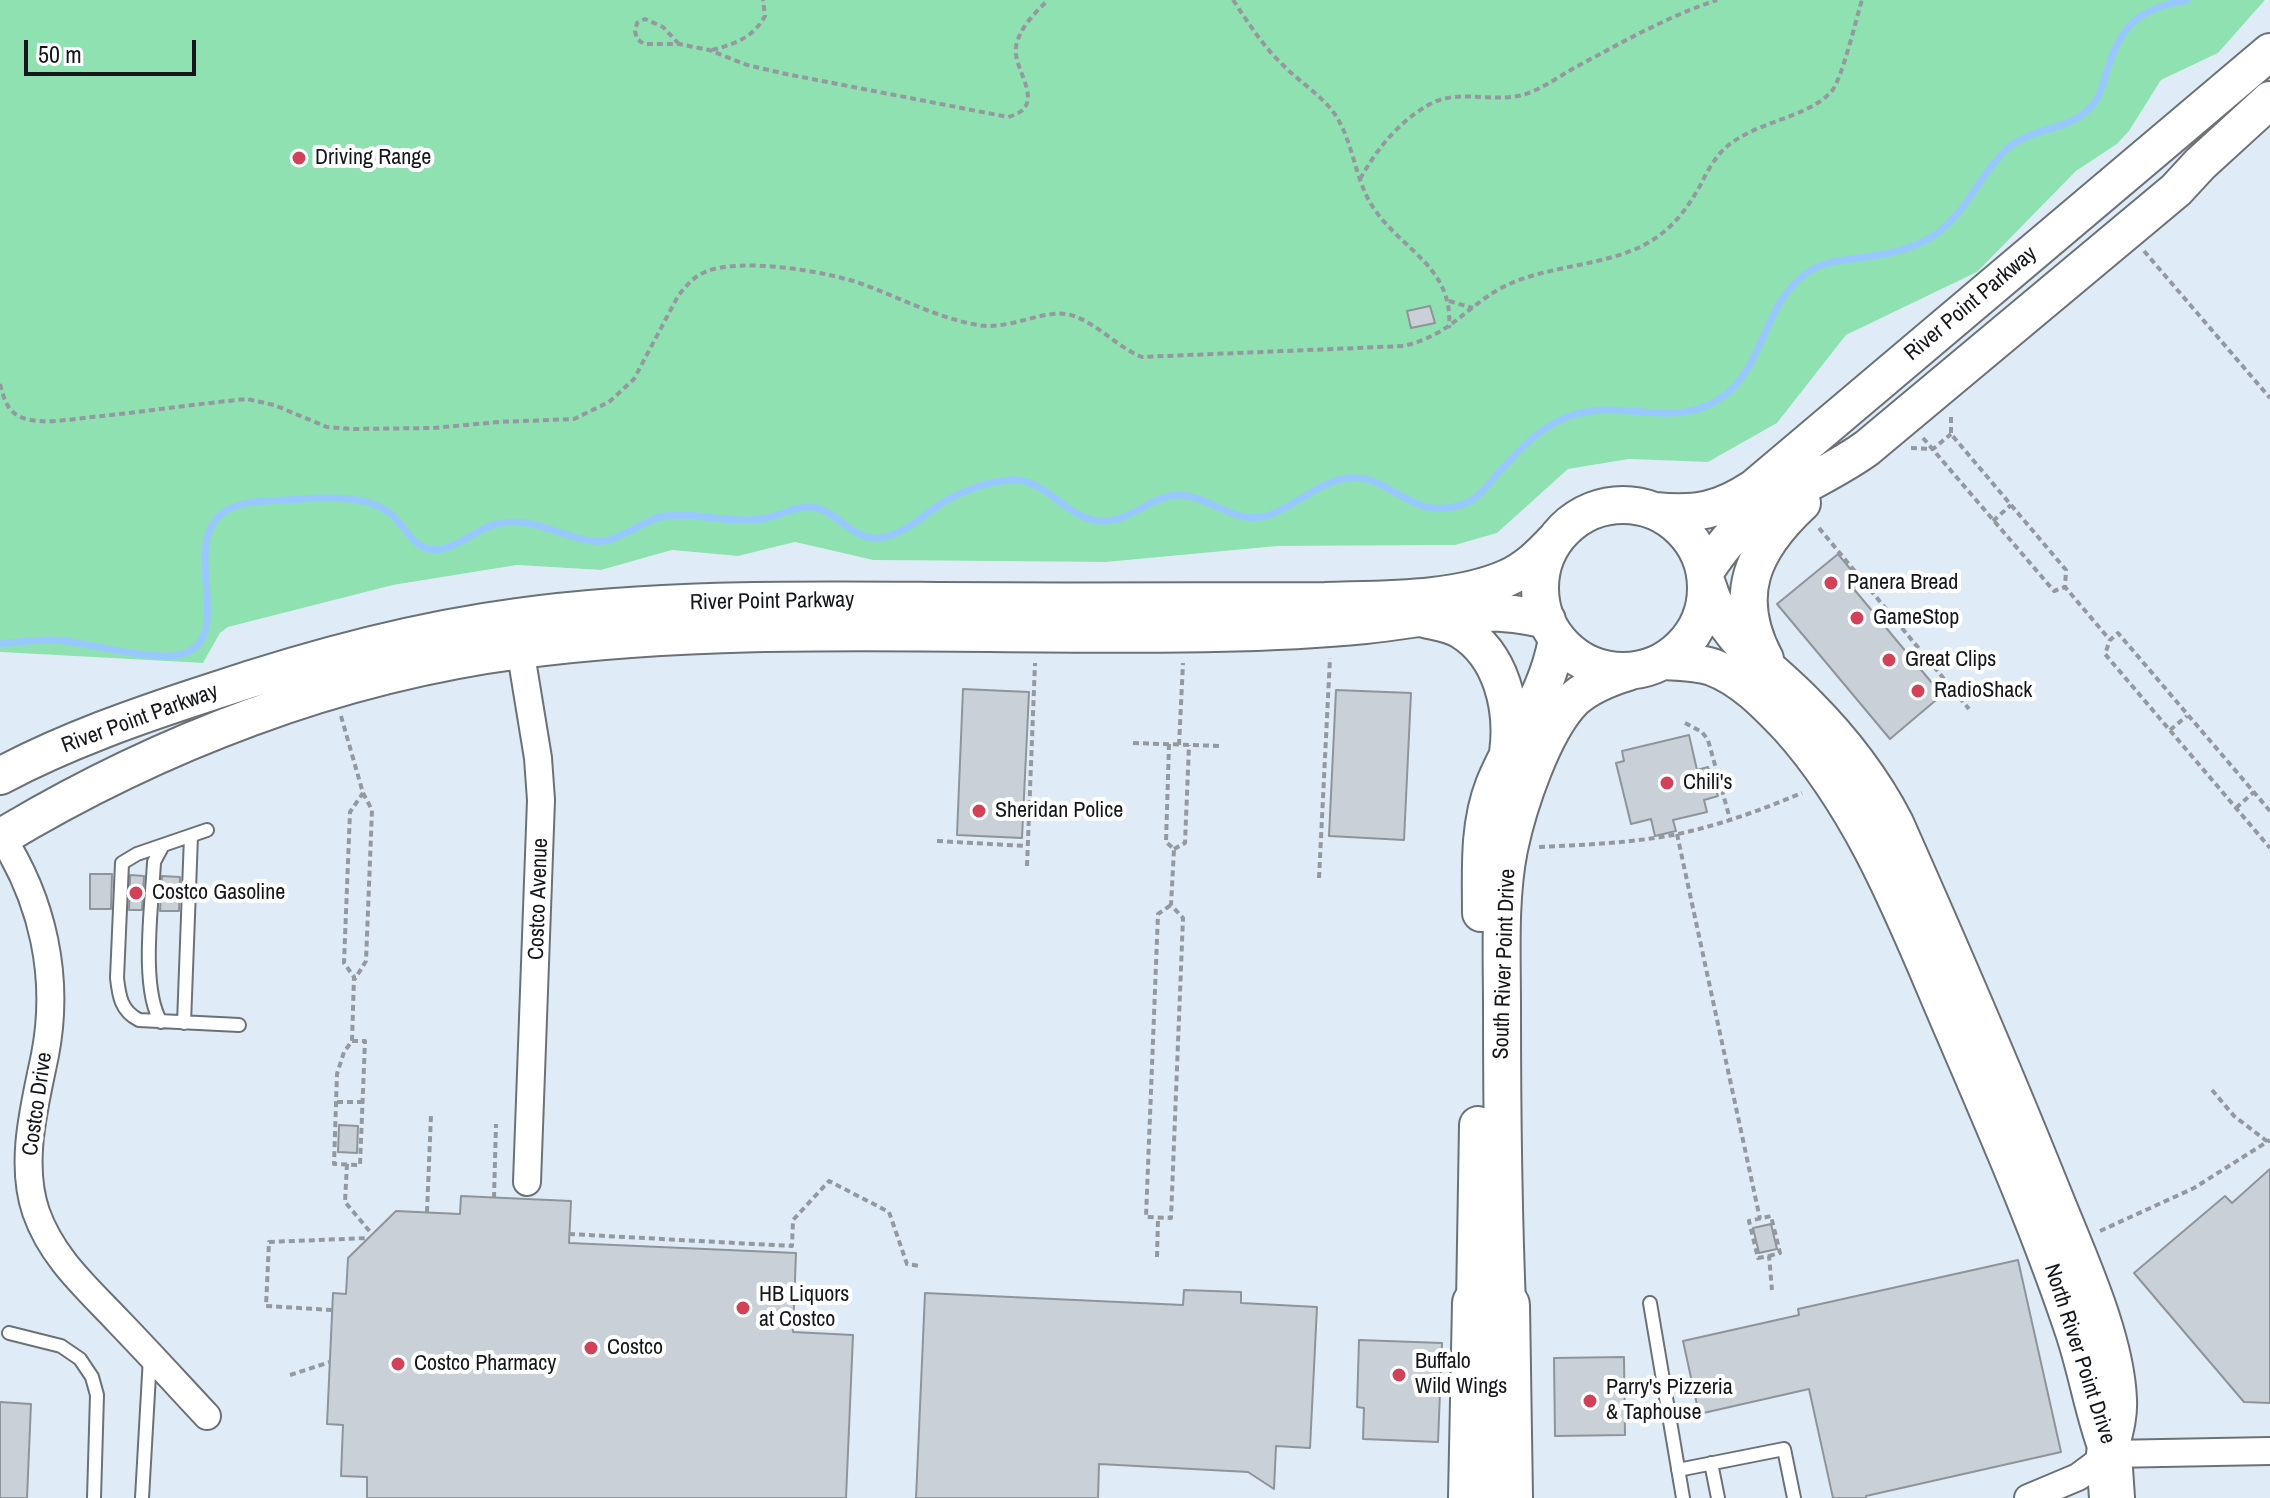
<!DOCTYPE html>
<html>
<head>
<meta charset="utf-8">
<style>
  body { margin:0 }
  #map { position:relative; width:2270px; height:1498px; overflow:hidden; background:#f0f7fe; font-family:"Archivo Narrow",sans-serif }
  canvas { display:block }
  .scale { position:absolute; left:24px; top:40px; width:172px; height:36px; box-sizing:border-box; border:4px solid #15171a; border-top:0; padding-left:10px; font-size:24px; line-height:28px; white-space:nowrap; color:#15171a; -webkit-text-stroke:6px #fff; paint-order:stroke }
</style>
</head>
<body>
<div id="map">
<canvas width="2270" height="1498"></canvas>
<div class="scale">50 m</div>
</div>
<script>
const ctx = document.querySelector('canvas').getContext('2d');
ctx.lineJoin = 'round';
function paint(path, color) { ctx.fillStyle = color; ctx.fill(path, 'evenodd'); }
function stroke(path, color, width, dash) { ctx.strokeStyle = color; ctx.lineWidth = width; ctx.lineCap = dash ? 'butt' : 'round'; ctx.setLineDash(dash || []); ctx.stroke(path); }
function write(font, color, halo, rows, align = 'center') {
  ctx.font = font + ' "Archivo Narrow",sans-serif'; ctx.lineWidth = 8; ctx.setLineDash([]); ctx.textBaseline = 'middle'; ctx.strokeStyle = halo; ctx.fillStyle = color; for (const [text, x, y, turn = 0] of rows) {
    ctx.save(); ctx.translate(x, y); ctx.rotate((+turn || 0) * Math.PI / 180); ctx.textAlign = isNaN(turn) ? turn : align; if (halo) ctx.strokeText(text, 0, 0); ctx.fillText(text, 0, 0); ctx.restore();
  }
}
paint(new Path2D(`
  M2270 0V1498H0V652L203 663 220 633 228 627 393 585 517 565 601 570 672 550 738 556 795 542 873 560 1106 562 1278 546 1455 545 1496 533 1568 469 1629 459 1708 462 1777 423 1846 335 1977 272 2076 171 2117 144 2129 131 2161 80 2218 53 2264 1Z`), '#dfecf8');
paint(new Path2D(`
  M0 0H2265L2218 53 2161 80 2129 131 2117 144 2076 171 1977 272 1846 335 1777 423 1708 462 1629 459 1568 469 1497 533 1455 545 1278 546 1106 562 873 560 795 542 738 556 672 550 601 570 517 565 393 585 228 627 220 633 203 663 0 652Z`), '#90e1b1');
stroke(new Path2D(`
  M0 644C21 642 44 638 66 641 93 645 159 662 183 654 237 636 178 545 224 512 240 500 269 501 288 500 319 498 366 493 391 514 407 528 416 555 442 549 467 544 482 521 515 522 544 522 580 545 605 541 626 537 643 520 665 516 692 512 718 521 744 520 751 520 764 519 770 517 783 514 795 507 808 507 836 507 851 541 879 538 906 535 925 513 947 500 965 490 990 481 1010 480 1047 477 1067 522 1104 521 1131 521 1151 496 1178 495 1209 495 1234 525 1266 516 1295 508 1319 480 1350 478 1393 475 1409 521 1461 505 1480 499 1488 484 1500 471 1521 448 1542 425 1573 415 1624 398 1679 432 1725 395 1768 360 1764 295 1815 268 1831 260 1848 260 1866 257 1891 254 1920 247 1940 231 1968 209 1981 173 2007 149 2030 128 2067 131 2089 109 2099 99 2102 88 2106 74 2120 26 2137 9 2187 0`), '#99c8fe', 7);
const building = new Path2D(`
  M1430 306 1435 323 1411 328 1407 311Z
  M1838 554 1861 582 1853 588 1942 695 1890 739 1777 604Z
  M963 689 1029 692 1022 838 957 835Z
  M1336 690 1411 693 1404 840 1329 836Z
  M1689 735 1697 770 1708 767 1718 796 1704 800 1707 812 1673 820 1676 831 1655 836 1651 819 1631 824 1616 763 1624 761 1622 751Z
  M90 874H112L111 909H90Z
  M130 875 144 876 142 910H129Z
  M162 876 180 877 179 911H160Z
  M339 1125 358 1126 357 1153 338 1152Z
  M2270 1169V1403L2244 1402 2134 1273 2225 1196 2232 1203Z
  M461 1196 571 1201 569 1243 796 1253 793 1332 853 1335 846 1498H367V1477L341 1476 343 1425 327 1424 333 1293 346 1294 348 1258 396 1211 460 1214Z
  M1771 1224 1777 1249 1759 1253 1753 1228Z
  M2018 1260 2061 1452 1866 1496V1498H1833L1809 1389 1699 1414 1683 1341 1799 1315 1798 1309Z
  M1184 1290 1241 1292V1303L1317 1307 1310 1448 1276 1446 1274 1489 1248 1472 1099 1464 1098 1498H916L925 1293 1183 1305Z
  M1359 1340 1442 1343 1438 1442 1363 1439 1364 1408 1357 1407Z
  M1624 1357 1625 1435 1555 1436 1554 1358Z
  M0 1402 31 1404 27 1498H0Z`);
paint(building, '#cad0d7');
stroke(building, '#8e949a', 2);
const lane = new Path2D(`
  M207 830 137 854 122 863 117 978C119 996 121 1011 139 1020L239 1025
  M161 1022C140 988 152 904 154 862L162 847
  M184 1023 191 836
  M1650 1303 1683 1498
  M9 1333 61 1346 80 1359 92 1377 97 1395 94 1498
  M1711 1463 1718 1498
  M1678 1470 1784 1449 1794 1498
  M142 1498 150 1357`);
const street = new Path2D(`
  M518 636 538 758 541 800 527 1182
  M0 834C43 900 60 977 45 1055 35 1104 19 1162 36 1212 52 1258 87 1288 119 1322 149 1353 178 1385 207 1416
  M2028 1498 2078 1477 2109 1454 2270 1451`);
const secondary = new Path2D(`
  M1540 588a83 83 0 1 1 166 0a83 83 0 1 1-166 0Z
  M1655 511C1696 515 1719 511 1754 488L2270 52
  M1705 572C1714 558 1724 544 1736 532 1772 496 1826 478 1867 448L2176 190 2200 164 2270 100
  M1707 584C1724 641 1768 664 1807 705 1842 740 1872 779 1895 823 1951 949 2006 1076 2057 1204 2080 1261 2116 1339 2118 1400 2119 1419 2113 1436 2109 1454
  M1425 619C1437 622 1451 624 1461 630 1502 655 1514 709 1508 753
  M1765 659C1731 595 1753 549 1802 503
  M1664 661C1680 662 1697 662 1712 667 1742 678 1766 703 1788 726 1868 815 1908 926 1955 1034 1997 1132 2040 1230 2074 1332 2087 1371 2093 1411 2107 1449
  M0 776C66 741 137 716 208 693 309 659 411 631 517 617 657 598 797 600 938 601 1067 602 1196 601 1325 601 1382 599 1455 601 1507 578 1527 569 1541 555 1555 540
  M0 838C158 743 337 674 521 650 748 620 985 638 1214 633 1264 632 1315 630 1365 625 1433 618 1477 603 1547 620
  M1481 913C1481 871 1478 826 1494 785 1515 733 1547 697 1557 639
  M1475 1303 1478 1125
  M1507 1305C1503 1206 1502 1106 1502 1007 1502 955 1499 899 1509 849 1518 806 1543 730 1574 699 1590 685 1608 678 1628 672`);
const highway = new Path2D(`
  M1507 1305 1510 1498
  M2109 1454 2112 1498
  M1471 1498 1475 1303`);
stroke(lane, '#6b7177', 16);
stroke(street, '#6b7177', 30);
stroke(secondary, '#6b7177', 40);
stroke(highway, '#6b7177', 48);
stroke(new Path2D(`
  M1233 0C1248 22 1262 45 1281 63 1298 81 1320 94 1334 113 1353 140 1354 176 1371 204 1399 250 1454 265 1449 328
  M679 44 663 27 645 19 637 23 635 31 637 39 644 44H679L709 50 747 65 786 74 1008 117C1050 106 1012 70 1016 47 1019 28 1035 13 1048 0
  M712 50C734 44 753 38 765 16L763 0
  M1360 179C1377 149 1399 121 1430 104 1462 87 1498 106 1531 92 1546 86 1560 76 1574 68 1621 43 1666 17 1717 0
  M2144 251 2270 398
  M1449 301 1473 308
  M0 384C4 399 7 412 23 418 43 425 71 419 92 417 143 412 195 404 247 399L274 405 327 427 351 429 433 428 499 422 574 419 609 402 634 379 678 296C686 286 693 277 705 272 740 257 826 271 862 284 901 298 937 318 978 325 1011 331 1047 306 1074 316 1099 325 1117 347 1142 357L1404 346C1452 334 1464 308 1503 287 1545 266 1595 267 1638 248 1668 234 1685 213 1701 184 1707 172 1714 159 1724 149 1754 121 1806 119 1831 92 1842 80 1856 19 1862 0
  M1951 417V434L2066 570 2065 587 2110 640
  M1923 438 2054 591 2065 587
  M1911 448 1933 449 1951 434
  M1993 521 2011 505
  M1819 528 1969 709
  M341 716 363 793 372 810 366 961 355 979
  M1685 723 1702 732 1708 740 1730 819
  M2170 730 2187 716
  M1133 743 1221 746
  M1169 744 1166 842 1174 849 1171 905 1183 918 1171 1218 1146 1217 1158 914 1171 905
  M1179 745 1183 663
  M2236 808 2254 792
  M2270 811 2118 633 2110 640 2105 654 2270 848
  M1677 834 1760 1219
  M937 841 1026 846
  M1539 847C1584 845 1629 843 1673 835 1718 826 1761 810 1802 793
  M1174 849 1185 843 1189 745
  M1027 866 1035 663
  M1319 878 1330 658
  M352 1041H365L360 1165 334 1164 337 1074 344 1052 352 1041 354 977 344 963 350 812 363 793
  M2212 1090 2234 1116 2268 1142
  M337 1102H363
  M347 1164 345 1202 372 1234
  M494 1198 496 1124
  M427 1212 431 1115
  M2100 1231 2194 1188 2270 1140
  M569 1234 792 1246 793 1220 829 1181 889 1212 907 1264 919 1266
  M1769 1256 1780 1253 1771 1216 1749 1221 1758 1258 1769 1256 1772 1290
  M1157 1257 1158 1218
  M332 1310 266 1306 269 1242 368 1238
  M290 1375 330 1362`), '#94999f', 4, [6, 4]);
stroke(lane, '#fff', 12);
stroke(street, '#fff', 26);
stroke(secondary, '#fff', 36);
stroke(highway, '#fff', 44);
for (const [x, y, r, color] of [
  [299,158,8,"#d24158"],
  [1831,583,8,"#d24158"],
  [1857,618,8,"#d24158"],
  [1889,660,8,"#d24158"],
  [1918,691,8,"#d24158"],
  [1667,783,8,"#d24158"],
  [979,811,8,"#d24158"],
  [136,893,8,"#d24158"],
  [743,1308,8,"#d24158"],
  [591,1348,8,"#d24158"],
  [398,1364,8,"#d24158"],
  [1399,1375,8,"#d24158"],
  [1590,1401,8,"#d24158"]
]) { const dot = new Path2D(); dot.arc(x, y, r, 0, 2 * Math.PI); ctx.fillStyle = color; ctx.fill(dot); stroke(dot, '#fff', 3); }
write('22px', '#15171a', '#fff', [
  ["Driving Range",315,158],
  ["Panera Bread",1847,583],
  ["GameStop",1873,618],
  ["Great Clips",1905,660],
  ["RadioShack",1934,691],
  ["Chili's",1683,783],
  ["Sheridan Police",995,811],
  ["Costco Gasoline",152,893],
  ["HB Liquors",759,1295],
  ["at Costco",759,1320],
  ["Costco",607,1348],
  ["Buffalo",1415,1362],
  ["Wild Wings",1415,1387],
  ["Costco Pharmacy",414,1364],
  ["Parry's Pizzeria",1606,1388],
  ["& Taphouse",1606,1413]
], 'left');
write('22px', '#15171a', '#fff', [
  ["River Point Parkway",1971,304,-40],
  ["River Point Parkway",772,602,-1],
  ["River Point Parkway",140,719,-20],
  ["Costco Avenue",539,899,-88],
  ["South River Point Drive",1505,964,-88],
  ["Costco Drive",38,1104,-82],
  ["North River Point Drive",2079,1354,72]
]);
</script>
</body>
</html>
